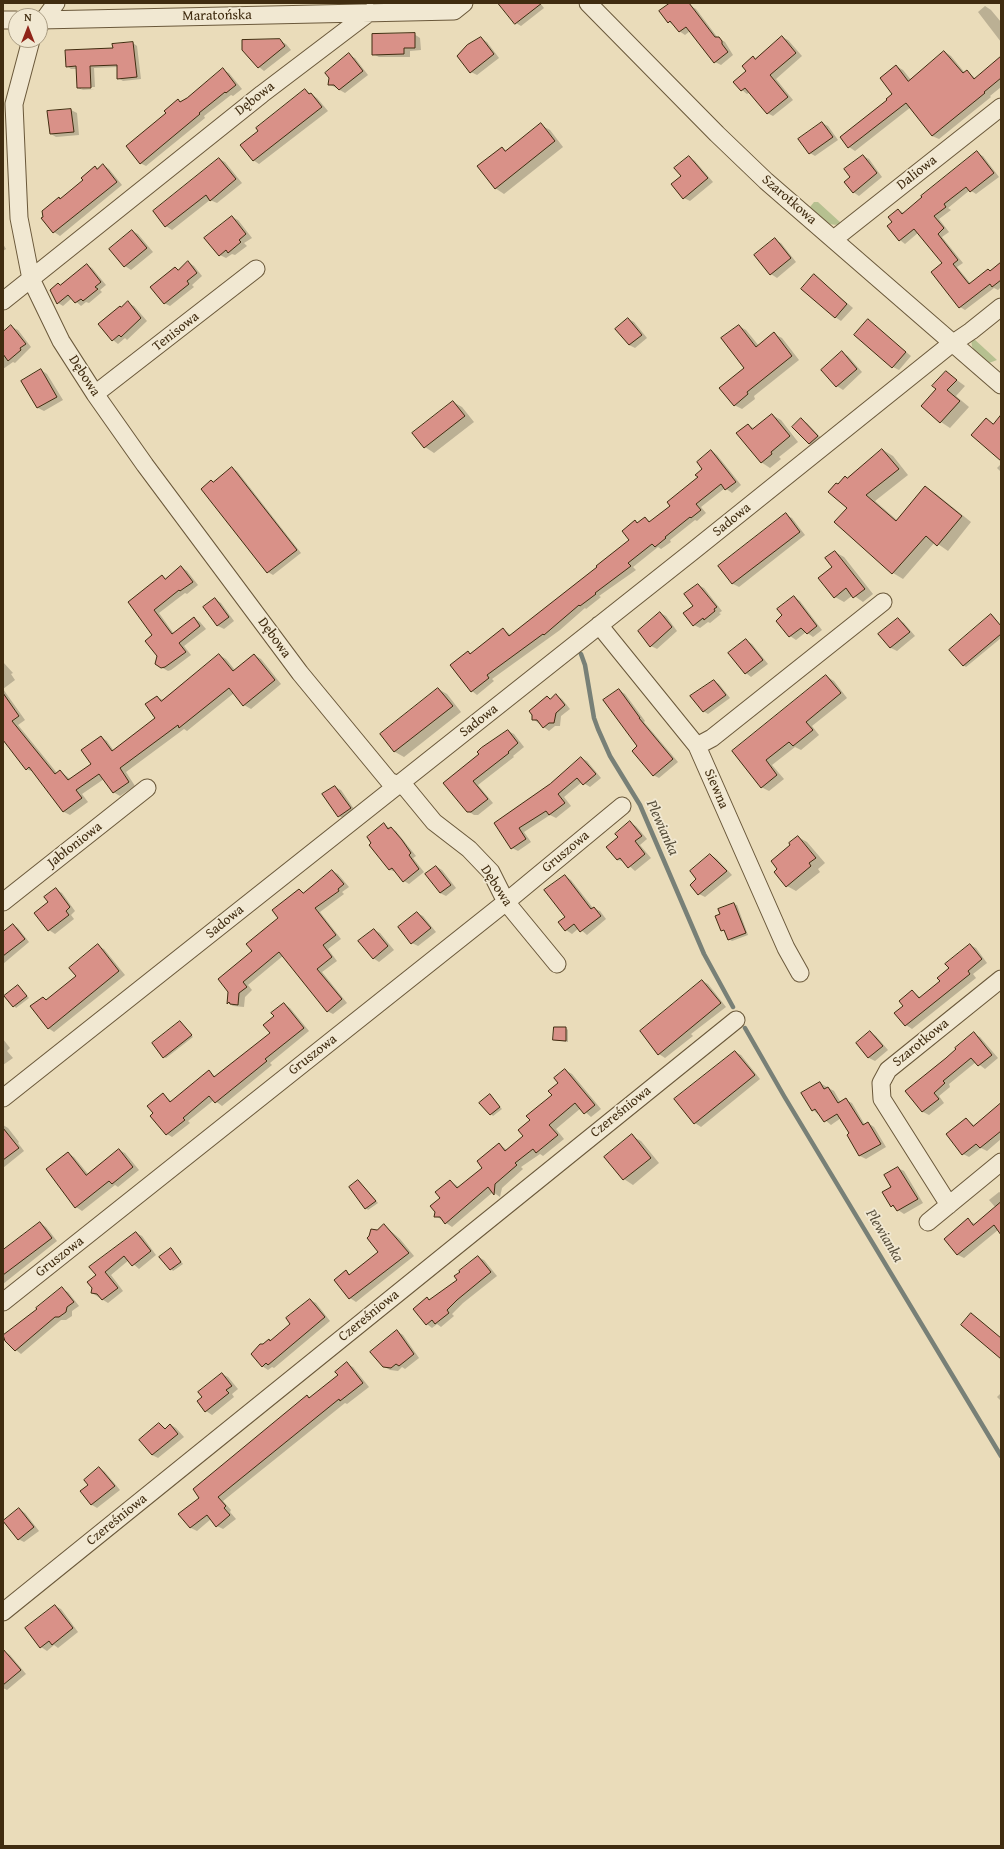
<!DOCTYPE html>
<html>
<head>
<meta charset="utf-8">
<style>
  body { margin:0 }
  #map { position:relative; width:1004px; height:1849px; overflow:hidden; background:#eadcba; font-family:"Gentium Book Plus",serif }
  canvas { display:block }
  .frame { position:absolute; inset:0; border:4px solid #402c10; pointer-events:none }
  .north { position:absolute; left:8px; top:8px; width:40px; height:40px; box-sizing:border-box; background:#f1e8d2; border:1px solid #aa9d84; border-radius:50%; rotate:0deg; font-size:11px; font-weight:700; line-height:16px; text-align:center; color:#402c10 }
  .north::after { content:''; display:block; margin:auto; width:14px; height:18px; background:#8f2418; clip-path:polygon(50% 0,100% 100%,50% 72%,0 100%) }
</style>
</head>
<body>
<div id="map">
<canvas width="1004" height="1849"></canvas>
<div class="frame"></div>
<div class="north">N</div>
</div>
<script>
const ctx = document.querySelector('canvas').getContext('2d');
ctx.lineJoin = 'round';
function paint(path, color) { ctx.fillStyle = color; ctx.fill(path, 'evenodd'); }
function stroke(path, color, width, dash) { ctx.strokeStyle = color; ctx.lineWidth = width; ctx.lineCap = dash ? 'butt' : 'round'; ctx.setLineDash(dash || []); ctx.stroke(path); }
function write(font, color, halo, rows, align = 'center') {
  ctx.font = font + ' "Gentium Book Plus",serif'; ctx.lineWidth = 3.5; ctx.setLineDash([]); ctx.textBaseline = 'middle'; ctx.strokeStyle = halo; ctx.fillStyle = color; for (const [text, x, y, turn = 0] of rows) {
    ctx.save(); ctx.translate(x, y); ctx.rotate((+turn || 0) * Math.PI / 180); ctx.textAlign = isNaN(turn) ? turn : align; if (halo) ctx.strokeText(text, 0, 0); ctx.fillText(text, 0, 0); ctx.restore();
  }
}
paint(new Path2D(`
  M814 202H818L841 223C829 230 818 215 810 207Z
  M973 338 997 360 989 363C981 356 967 349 973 338Z`), '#b6c090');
paint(new Path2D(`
  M507 3H540L544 8 521 26 516 23Z
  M671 3H686L696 9 718 38 725 42 733 55 721 65 715 62 690 31 685 35 679 31 675 26 669 22 660 11Z
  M985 6 991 10 1001 22V42L978 12Z
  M414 34 420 38 421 50 410 51V57H379L373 54Z
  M782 37 788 40 802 56 776 79 793 100 773 116 767 113 750 92 747 94 742 90 754 58 756 59Z
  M481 38 487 42 499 58 477 75 471 72Z
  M279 40 286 44 291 50 264 71 259 67Z
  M133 43 137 46 141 79 123 81 118 78V67L94 68 95 87H81V89L95 90H83L78 88V69H71L67 66Z
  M945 52 951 56 965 73 967 71 976 79 1001 58V87L990 96 991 97 939 139 932 136 911 107 855 151 849 147 894 94 896 66 903 70 911 80Z
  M349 55 355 58 368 75 345 93 329 84 330 78Z
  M223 70 229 73 242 89 233 96 231 95 204 116 205 118 146 166 140 163 167 113 178 100 181 102 187 98Z
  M305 90 317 98 328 111 259 164 253 160 259 131Z
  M71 110 77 113 79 135 56 137 51 134 49 112Z
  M822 123 828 126 838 140 815 156 810 153Z
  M541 125 550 130 563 147 504 194 495 188 502 148 507 151Z
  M977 153 983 156 999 177 976 194 970 190 948 208 951 210 939 219 949 232 942 237 963 263 957 267 971 284 1001 263V287L998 290 994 288 965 310 960 307 943 263 919 232 905 244 900 240 893 222 898 210 904 213Z
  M863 156 869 159 882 177 859 196 853 192 852 177Z
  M689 157 695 161 713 182 690 201 684 198 682 176Z
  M219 159 225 162 242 183 217 203 210 200 172 230 166 226Z
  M103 165 109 169 122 185 60 236 54 232 43 218 59 198 61 199 84 181 95 168 98 169Z
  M232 217 238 220 252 238 244 243 247 246 235 255 232 254 226 258 220 255Z
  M132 231 138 234 153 252 131 270 125 266 111 249Z
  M775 240 781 243 796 262 777 278 771 274Z
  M3 244 6 249 3 251Z
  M188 262 194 266 202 276 192 285 194 287 170 306 164 303 175 268 179 270Z
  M87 265 92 268 106 285 100 290 102 292 89 303 86 302 81 306 72 298 63 306 58 303 61 286Z
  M814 275 853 308 841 321 835 317Z
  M128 303 134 306 147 321 127 340 125 338 118 344 113 340Z
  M628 319 634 322 647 338 635 348 629 345Z
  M868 321 911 356 899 370 893 367Z
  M739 326 746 330 759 346 774 334 782 338 799 360 754 396 755 399 742 409 734 405 746 368Z
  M12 327 18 330 31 347 15 363 13 362 3 369V334Z
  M842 353 848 356 862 372 843 390 837 386Z
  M41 370 47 374 63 400 44 411 38 408 22 381Z
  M946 372 965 386 956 396 969 407 950 428 941 422 922 405 937 389Z
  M453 402 462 407 474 422 434 453 425 447Z
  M772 415 781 420 798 442 779 457 781 459 770 468 761 462 748 425 755 429Z
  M801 420 807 423 823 440 815 447 809 444 793 427Z
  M883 450 893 456 908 475 875 501 898 521 925 487 935 493 971 522 948 551 935 542 903 579 893 573 848 508 847 479Z
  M712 451 717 455 741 485 732 493 725 488 701 507 706 513 697 521 695 520 670 540 671 542 661 549 658 547 633 567 636 570 599 596 601 597 586 609 585 608 560 630 492 679 494 681 477 695 472 691 451 665 468 652 471 654 503 629 511 635 598 567 631 540 635 521 638 523 645 518 651 522 671 506 699 478Z
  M1001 464V472L997 468Z
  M232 468 237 471 301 553 273 575 268 572 213 483Z
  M786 515 792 518 805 535 739 587 733 584 719 566Z
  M835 552 844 557 873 594 863 602 853 595 844 602 835 597Z
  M181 567 187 571 198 585 187 594 185 593 159 613 174 634 194 618 200 622 206 629 184 646 191 655 171 670 168 671 161 667 154 635 129 603 162 576 166 579Z
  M698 585 704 588 722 611 719 613 721 614 710 623 708 622 700 628 694 625V606Z
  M794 597 800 601 822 630 813 637 806 632 796 640 790 636 784 616Z
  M215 599 221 603 234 621 224 629 218 626Z
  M660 613 666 616 677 631 657 649 651 646Z
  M991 616 1001 626V638L966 667 963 665Z
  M898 619 904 623 915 636 897 651 891 648 880 634Z
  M746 640 752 644 768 664 751 677 746 673Z
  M219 655 226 659 235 670 254 655 261 659 281 684 251 709 244 705 234 693 187 731 184 729 126 772 135 786 120 796 113 792 104 779 82 794 88 802 70 815 64 812 34 772 26 769 3 731V662L13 673 11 674 15 680 3 689 25 720 18 725 57 773 60 771 70 779 93 764 101 737 107 741 114 751 157 718V697L163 700Z
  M826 676 834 681 847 698 812 726 819 735 801 750 795 747 772 765 784 779 769 791 761 787 733 752Z
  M714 681 719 684 730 698 708 714 703 711 692 696Z
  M438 689 447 694 461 712 404 757 395 752 381 734Z
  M619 690 625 694 645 721 644 722 678 762 659 778 653 775 639 746Z
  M556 695 562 699 570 709 561 716 560 726H555L549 731 533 719 548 697 551 699Z
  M508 731 514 734 524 747 513 756 514 757 478 785 493 803 478 815H474L468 811 445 783 480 754 481 749Z
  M581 758 587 761 601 778 590 787 582 782 564 797 571 806 556 818 550 815 524 832 531 842 518 851 512 848 495 823 551 784Z
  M335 787 341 790 356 812 345 819 339 816Z
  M630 823 636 826 647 839 640 845 651 858 635 871 625 862 618 860 607 847 619 837Z
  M384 825 396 831 416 856 413 858 424 872 409 884 404 881 396 872 390 870 370 845Z
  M798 837 807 842 825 863 818 869 820 872 796 891 787 886 792 846Z
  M711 855 717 859 732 875 705 897 699 894Z
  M437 867 442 870 456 888 446 896 440 893Z
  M332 871 338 874 349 887 342 892 344 894 320 912 341 939 328 949 337 961 322 972 347 1003 333 1014 327 1011 284 955 248 985 252 990 245 997 244 1007 233 1006 228 1003 254 951 299 890 305 893Z
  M565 876 571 880 593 908 600 911 606 919 587 935 579 928 572 934 566 930Z
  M56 889 62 893 75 911 71 915 74 919 55 934 49 930V903Z
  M734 904 737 905 748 935 732 941 729 939 726 931 722 930Z
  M417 913 423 916 436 932 418 946 412 943Z
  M13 925 18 928 29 942 3 964V933Z
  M374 930 380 933 394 950 379 962 373 958Z
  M970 945 976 948 987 963 973 974 976 978 912 1029 906 1025 896 1013 904 1006 912 991 921 998 941 981Z
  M98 946 104 949 125 975 54 1032 48 1028 44 998 48 1000 77 977Z
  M702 981 708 984 726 1007 691 1034 693 1036 665 1058 659 1054 641 1032Z
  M18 986 29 998 16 1008 6 996Z
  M284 1004 290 1008 309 1031 270 1063 272 1065 222 1106 214 1100 188 1121 190 1123 172 1137 167 1134 163 1094 172 1102 209 1072 216 1077 271 1033Z
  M180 1022 193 1037 166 1058 164 1057Z
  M566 1028 568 1030V1042L554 1040Z
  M870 1032 876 1036 888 1050 875 1061 869 1058 857 1044Z
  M974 1034 980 1037 998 1058 985 1069 976 1062 949 1084 950 1087 939 1096 944 1103 929 1115 923 1112 907 1091 947 1059Z
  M3 1039 10 1048 7 1051 13 1058 3 1065Z
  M735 1052 741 1055 760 1079 701 1127 695 1123 676 1100Z
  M565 1070 572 1074 601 1109 591 1117 581 1108 556 1129 564 1139 543 1156 540 1154 521 1167 523 1169 502 1188 500 1197 493 1192 452 1227 436 1216 441 1198 450 1181 459 1187 484 1168 499 1144 507 1150 524 1136 531 1120 553 1095Z
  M820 1083 834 1091 841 1103 846 1100 852 1103 865 1125 868 1123 874 1127 886 1147 866 1159 860 1156 848 1136 851 1134 841 1118 831 1125 813 1110Z
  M490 1096 502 1109 493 1116 481 1103Z
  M1001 1105V1139L987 1151 981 1148 969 1157 963 1154 966 1119 975 1126Z
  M3 1125 8 1128 19 1142 18 1143 24 1151 3 1168Z
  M632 1136 641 1141 659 1163 633 1185 624 1179Z
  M119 1150 125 1153 139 1170 118 1187 115 1185 82 1211 76 1207 68 1153 74 1157 88 1174Z
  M898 1168 904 1171 923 1203 904 1214 892 1206V1187Z
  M359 1181 378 1203 368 1210 366 1208Z
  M999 1192 1001 1193V1233L998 1230 964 1258 958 1255 945 1239 968 1220 975 1224 996 1208 989 1200Z
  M40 1223 46 1227 57 1241 3 1284V1252Z
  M384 1225 400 1239 414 1256 356 1302 350 1298 346 1272 351 1275 379 1252 378 1231Z
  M136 1233 142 1236 156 1255 139 1269 129 1260 111 1275 123 1291 108 1303 92 1293 98 1275Z
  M171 1249 183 1264 173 1271 161 1257Z
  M478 1257 484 1260 497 1276 463 1303 452 1314 454 1316 441 1327 437 1324 432 1328 427 1324V1298L430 1300 459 1280Z
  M62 1289 68 1292 79 1306 72 1311V1316L66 1320H61L21 1354 16 1350 39 1310Z
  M310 1300 316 1303 330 1321 274 1368 272 1367 268 1370 262 1366 264 1345 269 1340 271 1341 292 1324Z
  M972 1314 1001 1338V1357Z
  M397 1331 403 1335 419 1358 405 1369 402 1367 398 1371 390 1370 383 1366Z
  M347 1364 353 1367 369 1387 347 1404 345 1403 223 1501 231 1510 230 1512 236 1519 223 1529 217 1526 211 1519 197 1531 191 1528 180 1514 201 1498 307 1396 311 1398 339 1376Z
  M222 1374 228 1377 238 1389 232 1394 234 1397 212 1415 206 1411Z
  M1001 1393V1401L997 1397Z
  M160 1424 166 1429 171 1425 176 1428 184 1437 158 1458 152 1455Z
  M100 1468 105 1472 120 1490 97 1508 92 1505 89 1485Z
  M19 1509 25 1513 39 1531 24 1542 18 1539Z
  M55 1606 61 1609 78 1632 58 1648 54 1645 47 1651 41 1647 26 1628Z
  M4 1651 10 1655 26 1674 7 1690 3 1688Z`), '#0003');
stroke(new Path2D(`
  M581 654 585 665 594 718 598 729 610 756 640 805 704 954 733 1007
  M745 1028 784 1096 1001 1456`), '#788077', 4.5);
const building = new Path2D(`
  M498 3H542L515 24Z
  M670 3H689L715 37H719L722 41V44L728 52 714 63 686 27 679 32 670 21 668 23 659 11Z
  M415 33V48H404V54L372 55V34Z
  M782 36 796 53 770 75 788 97 767 114 745 88 741 91 733 82 746 71 742 66 753 56 755 59Z
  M481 37 494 54 470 73 457 56 467 45Z
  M280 39 285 46 258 68 242 50V40Z
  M133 42 137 77 117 79V65L90 66 91 88H77L76 66 66 67 65 50 113 48 112 44Z
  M944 51 963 73 967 70 974 79 1001 56V78L984 92 985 93 932 136 906 103 848 148 840 137 887 100 886 99 892 94 880 78 896 65 908 81Z
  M349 53 363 71 339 90 334 85H328L329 78 325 73Z
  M223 68 236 85 226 93 225 92 199 113 200 114 140 164 126 146 166 113 164 111 178 99 180 102 187 98Z
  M305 89 309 94 311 93 322 107 253 161 240 145 258 131 256 128Z
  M71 109 74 132 50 134 47 111Z
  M822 122 833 137 809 154 798 139Z
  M541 123 555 141 495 189 477 166 502 147 505 151Z
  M977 151 994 173 970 192 966 187 944 204 946 207 934 216 944 228 938 234 958 260 953 264 969 284 988 269 990 271 1001 262V280L992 287 990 284 959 308 931 272 942 263 914 229 899 241 887 226 892 222 888 217 898 209 902 214 922 197 921 196Z
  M863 155 877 173 853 193 844 182 850 177 844 169Z
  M689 156 708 178 683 199 671 184 681 176 674 168Z
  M219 158 236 179 210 201 206 195 165 227 153 211Z
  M103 164 117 182 53 233 41 218 43 217 42 211 59 197 60 199 83 180 81 178 95 166 97 169Z
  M232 216 246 234 239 240 241 242 228 253 226 250 219 256 204 238Z
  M132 230 147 248 124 267 109 249Z
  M775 238 791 258 770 275 754 255Z
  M188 261 197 273 187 281 189 284 164 304 150 287 175 267 178 270Z
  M87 264 101 282 95 287 98 289 83 301 81 299 75 303 68 295 57 304 50 290 58 283 60 285Z
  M814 274 847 304 835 318 801 289Z
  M128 301 141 318 121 337 119 335 112 341 98 324 120 306 121 307Z
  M628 318 642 335 629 345 615 329Z
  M868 319 906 352 892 368 854 335Z
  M11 325 26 344 20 348 21 350 8 361 3 354V332Z
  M739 325 756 347 774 332 792 356 747 392 748 394 734 406 719 388 744 368 721 338Z
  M842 351 857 369 836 387 821 370Z
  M41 369 57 397 37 408 21 381Z
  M946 371 957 380 947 390 960 401 940 423 921 406 936 389 932 386Z
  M453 401 465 416 424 448 412 433Z
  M772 414 790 436 771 452 772 454 761 463 736 433 748 424 752 429Z
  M1001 415V461L971 435 986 418 993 424Z
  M801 418 818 436 809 444 792 427Z
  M882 449 899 469 866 495 896 521 925 486 962 516 937 546 926 536 892 574 834 522 847 508 828 492 836 483 838 484 845 476 847 478Z
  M711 450 736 482 725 490 721 484 696 504 701 510 691 518 690 517 665 537 666 538 655 547 652 544 628 563 631 566 595 593 596 594 580 606 579 605 544 635 543 634 487 675 489 678 471 692 450 665 468 651 470 654 503 628 509 636 597 567 596 566 629 540 622 531 635 520 637 523 645 517 649 522 670 506 667 502 698 477 695 475 702 469 697 462Z
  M232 467 297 550 267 573 201 489 211 480 213 482Z
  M786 513 800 532 732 584 718 566Z
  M835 551 865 589 853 598 846 588 834 598 818 578 832 567 825 558Z
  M181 566 193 582 180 591 179 590 154 610 172 634 194 617 200 626 179 643 186 652 165 667 161 668 155 664 157 656 145 641 152 635 128 602 162 575 165 579Z
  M698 584 717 607 714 609 715 611 704 620 703 618 693 626 683 613 693 606 684 594Z
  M794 596 817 626 807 634 801 628 789 637 776 621 782 615 777 609Z
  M215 598 229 617 217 626 203 607Z
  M660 612 672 627 650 647 638 631Z
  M991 614 1001 626V634L963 666 949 650Z
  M898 618 910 632 890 648 878 634Z
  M746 639 763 660 745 674 728 653Z
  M219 654 233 671 254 654 275 680 243 706 229 688 179 728 178 725 120 768 129 782 113 793 99 774 76 790 82 798 63 812 29 767 26 770 3 740V693L19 716 12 721 55 774 60 770 68 780 91 764 81 750 101 736 112 751 155 718 145 704 157 696 161 701Z
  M826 675 841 693 806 722 813 730 793 746 789 742 766 760 777 775 761 788 732 751Z
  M714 680 726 695 703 712 690 696Z
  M438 688 453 706 394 752 380 734Z
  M619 689 640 718H639L673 759 653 776 632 751 637 746 603 700Z
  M556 694 565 705 556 713 554 723H549L543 728 537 720H532V715L529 711 547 696 550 699Z
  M508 730 518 743 508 752 509 753 473 781 488 799 471 812H467L443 783 479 754 477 752 481 748Z
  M581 757 596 774 583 785 577 778 558 794 565 803 549 815 546 811 519 828 526 839 511 849 494 823 550 784Z
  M335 786 351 808 338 817 322 794Z
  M630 821 642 836 635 841 645 854 628 868 620 858 617 860 606 847 618 837 615 834Z
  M384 823 388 829 391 827 402 840 411 853 409 855 419 869 403 882 392 868 389 870 369 845 371 843 367 837Z
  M798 836 816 858 809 863 811 866 786 887 774 872 777 869 771 861 790 845 789 843Z
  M710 854 727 871 698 895 690 885 696 879 690 871Z
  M436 866 451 885 440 893 425 874Z
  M332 870 344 884 338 889 339 891 315 908 336 935 323 945 332 957 317 969 342 999 327 1012 279 952 243 982 247 987 239 993 238 1005 230 1004 229 1002 227 1004 228 992 218 979 252 951 246 944 278 918 272 910 299 889 303 893Z
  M565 875 591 909 594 907 601 916 580 932 574 924 565 931 558 922 565 917 544 890Z
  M56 888 70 907 66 911 69 915 48 931 34 913 48 902 44 897Z
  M734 903 746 933 728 940 724 930 721 931 715 916 720 914 718 909Z
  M417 912 431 928 411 944 398 927Z
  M13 924 25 939 3 956V932Z
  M374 929 388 946 373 959 358 941Z
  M98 944 119 971 48 1029 30 1006 43 997 46 1000 76 976 69 968Z
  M970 944 982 959 968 971 970 974 905 1026 894 1013 903 1006 899 1001 912 990 919 998 940 981 937 978 949 968 945 964Z
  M702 980 721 1003 658 1055 640 1031Z
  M18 985 27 996 13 1007 4 996Z
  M284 1003 304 1028 265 1059 267 1061 215 1103 209 1096 183 1118 185 1120 166 1135 150 1116 153 1113 147 1106 163 1093 170 1102 209 1070 214 1077 270 1033 263 1025 274 1016 271 1013Z
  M180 1021 192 1035 163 1058 152 1043Z
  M554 1027H566V1041L553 1040Z
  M870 1031 883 1046 868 1058 856 1043Z
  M974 1032 992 1055 978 1066 971 1058 943 1081 945 1083 934 1093 939 1099 922 1112 905 1091 946 1058 956 1049 955 1048Z
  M735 1051 755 1075 694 1124 674 1099Z
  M565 1069 595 1105 584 1114 575 1103 549 1125 558 1135 536 1153 533 1149 515 1163 517 1165 495 1184 494 1195 488 1187 445 1224 440 1217H434L435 1212 430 1206 440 1198 435 1192 450 1180 457 1188 482 1168 477 1161 499 1143 505 1151 523 1136 518 1130 530 1120 526 1116 552 1095 548 1091 558 1083 554 1078Z
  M820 1082 824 1089 828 1087 838 1103 846 1098 863 1125 868 1122 881 1144 859 1156 847 1135 849 1133 837 1114 824 1122 815 1109 812 1111 801 1093Z
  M490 1094 500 1107 490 1115 479 1103Z
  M1001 1103V1131L980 1148 976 1144 962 1155 946 1134 966 1118 973 1126Z
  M3 1128 19 1148 3 1160Z
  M632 1134 651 1158 623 1180 604 1157Z
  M119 1149 133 1167 112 1184 109 1181 75 1208 46 1169 68 1152 86 1175Z
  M898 1167 918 1199 897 1211 893 1205 891 1207 882 1192 891 1187 884 1175Z
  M358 1180 376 1201 365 1209 349 1187Z
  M1001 1202V1235L994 1225 957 1255 944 1239 968 1218 973 1225Z
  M40 1222 52 1238 3 1275V1250Z
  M384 1224 409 1253 349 1299 334 1280 346 1270 349 1275 378 1252 367 1238 369 1236 371 1229 377 1230Z
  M136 1232 151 1251 132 1266 124 1256 105 1272 118 1288 102 1300 97 1294 91 1293 92 1288 87 1282 96 1275 89 1267Z
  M171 1248 181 1262 170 1270 159 1257Z
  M478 1256 491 1272 457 1300 447 1310 449 1313 435 1324 432 1320 426 1325 413 1309 427 1297 429 1300 457 1280 454 1276 460 1272 459 1271Z
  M62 1287 74 1302 67 1307 66 1312 59 1317H55L15 1351 5 1341 3 1335 37 1309 36 1308Z
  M310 1299 325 1317 268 1365 266 1363 262 1367 251 1354 260 1344H263L269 1339 270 1341 290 1324 286 1318Z
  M971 1313 1001 1338V1359L961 1325Z
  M397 1330 414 1354 399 1366 396 1364 391 1368 383 1367 370 1352Z
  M347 1362 363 1383 340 1401 339 1399 218 1497 226 1506 224 1508 230 1515 216 1527 207 1515 190 1528 178 1514 199 1498 193 1489 307 1395 309 1398 338 1375 335 1372Z
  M222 1373 232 1386 226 1390 229 1393 205 1412 197 1401 202 1397 198 1392Z
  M159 1423 165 1429 170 1424 178 1434 152 1455 139 1440Z
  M99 1467 115 1486 91 1505 80 1491 88 1485 84 1480Z
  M19 1508 34 1527 18 1540 3 1521Z
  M55 1605 73 1628 52 1645 49 1641 40 1648 25 1628Z
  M3 1649 21 1670 3 1685Z`);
paint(building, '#d99188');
stroke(building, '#402c10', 1);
const minor = new Path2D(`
  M588 3 717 134 766 181 1001 385
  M3 20H16
  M40 20 454 11 464 3
  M40 25 56 3
  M31 40 14 104 19 218 31 279 61 341 95 394 145 465 300 673 389 781 406 788 434 822 469 849 491 872 506 902 557 964
  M834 239 1001 107
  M3 301 262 94 370 12
  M95 394 256 269
  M599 625 697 746 786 948 800 973
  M697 746 712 738 883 602
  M3 902 147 788
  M3 1098 693 551 946 348 971 331 1001 307
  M949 1205 882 1099 881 1083 888 1070 1001 979
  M928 1222 1001 1162
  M3 1302 506 902 622 806
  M3 1612 736 1020`);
stroke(minor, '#6a583a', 19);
stroke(minor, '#f1e8d2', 17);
write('14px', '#402c10', '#f1e8d2', [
  ["Maratońska",217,16,-1],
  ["Dębowa",255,99,-38],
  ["Daliowa",917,173,-38],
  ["Szarotkowa",789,200,41],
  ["Tenisowa",176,332,-38],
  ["Dębowa",84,376,57],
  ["Sadowa",732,520,-39],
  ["Dębowa",274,638,54],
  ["Sadowa",479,721,-38],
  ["Siewna",716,789,67],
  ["Jabłoniowa",75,845,-38],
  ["Gruszowa",566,852,-40],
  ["Dębowa",496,886,57],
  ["Sadowa",225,922,-39],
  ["Szarotkowa",921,1043,-39],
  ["Gruszowa",313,1055,-38],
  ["Czereśniowa",621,1112,-39],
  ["Gruszowa",60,1257,-38],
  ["Czereśniowa",369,1316,-39],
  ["Czereśniowa",117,1520,-39]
]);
write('italic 15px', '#584f3b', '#f1e8d2', [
  ["Plewianka",662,828,66],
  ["Plewianka",884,1236,59]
]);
</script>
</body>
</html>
